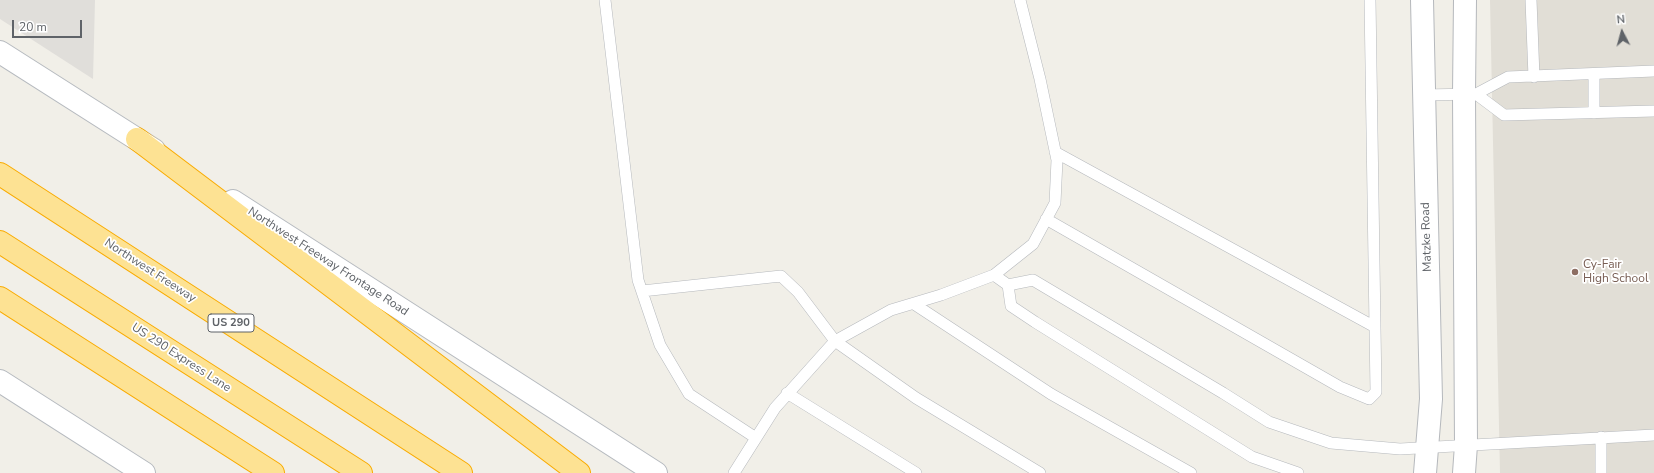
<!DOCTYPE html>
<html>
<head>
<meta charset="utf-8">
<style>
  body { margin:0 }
  #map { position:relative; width:1654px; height:473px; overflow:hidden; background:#f1efe8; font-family:"Nunito Sans",sans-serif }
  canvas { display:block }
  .north { position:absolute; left:1602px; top:12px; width:40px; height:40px; -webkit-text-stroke:3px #fff; paint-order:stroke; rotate:354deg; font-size:11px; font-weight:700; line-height:16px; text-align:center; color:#5f6368 }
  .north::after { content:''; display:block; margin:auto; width:14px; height:18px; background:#5f6368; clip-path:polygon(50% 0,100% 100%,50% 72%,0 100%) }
  .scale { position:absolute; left:12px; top:20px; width:70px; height:18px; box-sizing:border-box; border:2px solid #5f6368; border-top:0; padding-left:5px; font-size:12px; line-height:14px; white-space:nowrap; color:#5f6368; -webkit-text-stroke:3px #fff; paint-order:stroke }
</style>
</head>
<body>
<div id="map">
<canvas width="1654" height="473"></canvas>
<div class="north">N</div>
<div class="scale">20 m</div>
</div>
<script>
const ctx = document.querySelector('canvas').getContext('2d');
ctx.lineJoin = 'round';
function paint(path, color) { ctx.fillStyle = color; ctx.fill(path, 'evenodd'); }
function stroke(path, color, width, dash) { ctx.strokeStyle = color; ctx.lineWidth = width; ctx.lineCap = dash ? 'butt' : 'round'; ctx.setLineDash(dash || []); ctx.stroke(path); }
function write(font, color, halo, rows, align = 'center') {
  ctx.font = font + ' "Nunito Sans",sans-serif'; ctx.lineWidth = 3.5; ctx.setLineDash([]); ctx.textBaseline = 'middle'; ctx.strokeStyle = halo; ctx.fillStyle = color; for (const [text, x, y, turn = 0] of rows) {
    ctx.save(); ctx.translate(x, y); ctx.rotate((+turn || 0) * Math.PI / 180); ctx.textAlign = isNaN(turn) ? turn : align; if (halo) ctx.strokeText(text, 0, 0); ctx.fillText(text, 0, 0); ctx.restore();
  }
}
paint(new Path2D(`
  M0 0H95L93 79 0 19Z`), '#e0deda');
paint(new Path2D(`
  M1490 0H1654V473H1500Z`), '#e1ded6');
const service = new Path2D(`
  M605 0 638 280 660 345 689 394 756 438
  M1531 0 1534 77
  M1476 94 1504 115 1654 111
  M1423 95 1476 94 1508 77 1654 71
  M1594 113V74
  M1055 152 1375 327
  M1046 219 1340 387 1369 399 1376 392 1370 0
  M994 275 1033 244 1055 203 1057 160 1040 79 1020 0
  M1008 285 1033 280 1223 393 1269 422 1331 443 1400 449 1654 435
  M642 291 781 276 798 292 835 341 916 398 1040 473
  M914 304 1051 394 1191 473
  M787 393 916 473
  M1601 437V473
  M734 473 775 408 835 341 891 310 941 295 994 275 1008 285 1011 306 1035 322 1252 457 1298 473`);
const minor = new Path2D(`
  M1422 0 1431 399 1425 473
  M1464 473 1466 445 1464 94 1465 0`);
const secondary = new Path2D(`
  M0 52 154 150
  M233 201 656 473
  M0 381 144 473`);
const motorway = new Path2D(`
  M137 139 579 473
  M0 174 461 473
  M0 242 361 473
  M0 298 273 473`);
stroke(service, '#b5b8bc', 12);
stroke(minor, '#b5b8bc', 24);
stroke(secondary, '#b6babf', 24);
stroke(motorway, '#f9ab00', 24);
stroke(service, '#fff', 11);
stroke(minor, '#fff', 22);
stroke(secondary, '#fff', 22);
stroke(motorway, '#fde293', 22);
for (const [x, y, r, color] of [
  [1575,272,4,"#8d6e63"]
]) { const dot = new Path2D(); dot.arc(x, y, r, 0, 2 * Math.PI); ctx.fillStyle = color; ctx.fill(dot); stroke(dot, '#fff', 1.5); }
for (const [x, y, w] of [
  [231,323,46]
]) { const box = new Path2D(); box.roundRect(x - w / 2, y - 9, w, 18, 3); ctx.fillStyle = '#fff'; ctx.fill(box); stroke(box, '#5f6368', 1); }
write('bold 11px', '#5f6368', null, [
  ["US 290",231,323]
]);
write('12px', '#5f6368', '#fff', [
  ["Matzke Road",1427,237,-92],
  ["Northwest Freeway Frontage Road",328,262,33],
  ["Northwest Freeway",150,271,33],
  ["US 290 Express Lane",181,358,33]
]);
write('12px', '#785e54', '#fff', [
  ["Cy-Fair",1583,265],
  ["High School",1583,279]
], 'left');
</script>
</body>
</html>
